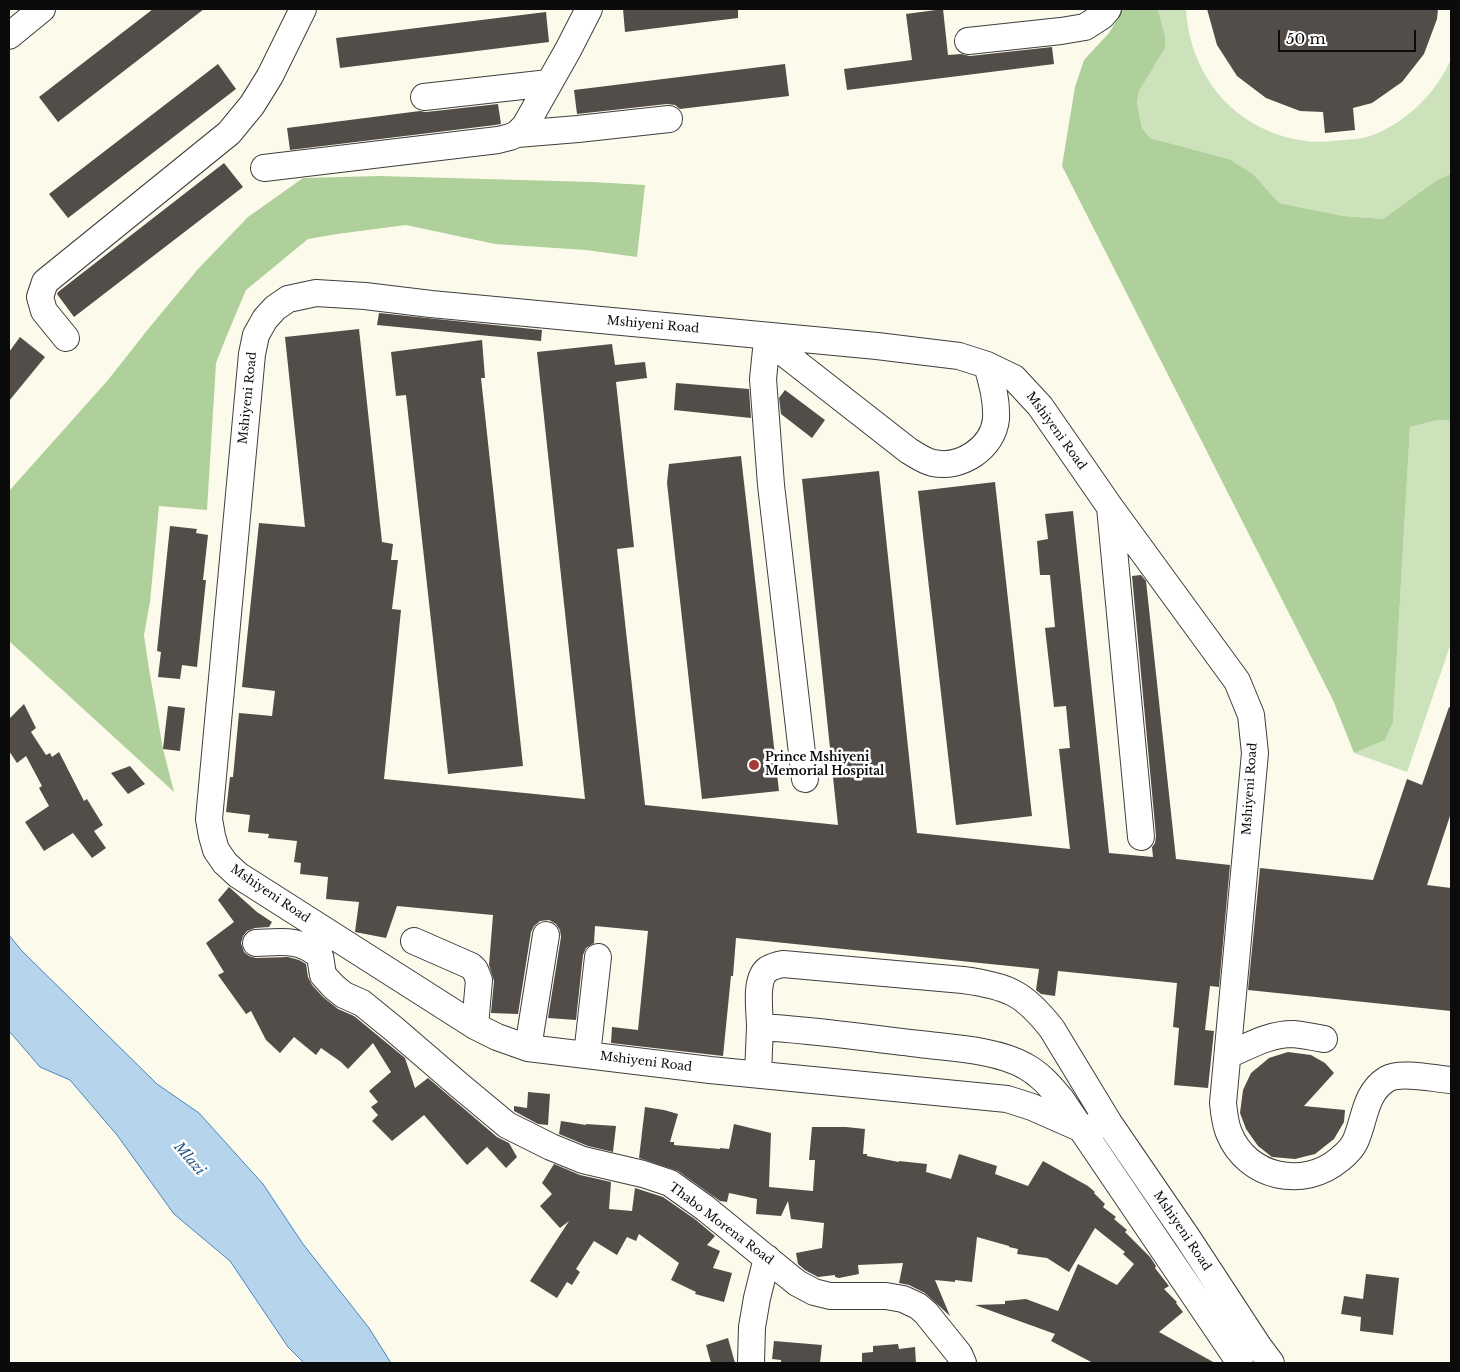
<!DOCTYPE html>
<html>
<head>
<meta charset="utf-8">
<style>
  body { margin:0 }
  #map { position:relative; width:1460px; height:1372px; overflow:hidden; background:#fcfaeb; font-family:"Libre Baskerville",serif }
  canvas { display:block }
  .frame { position:absolute; inset:0; border:10px solid #0b0b0b; pointer-events:none }
  .scale { position:absolute; left:1278px; top:30px; width:138px; height:22px; box-sizing:border-box; border:2px solid #0b0b0b; border-top:0; padding-left:6px; font-size:15px; line-height:18px; white-space:nowrap; color:#0b0b0b; -webkit-text-stroke:4px #fff; paint-order:stroke }
</style>
</head>
<body>
<div id="map">
<canvas width="1460" height="1372"></canvas>
<div class="frame"></div>
<div class="scale">50 m</div>
</div>
<script>
const ctx = document.querySelector('canvas').getContext('2d');
ctx.lineJoin = 'round';
function paint(path, color) { ctx.fillStyle = color; ctx.fill(path, 'evenodd'); }
function stroke(path, color, width, dash) { ctx.strokeStyle = color; ctx.lineWidth = width; ctx.lineCap = dash ? 'butt' : 'round'; ctx.setLineDash(dash || []); ctx.stroke(path); }
function write(font, color, halo, rows, align = 'center') {
  ctx.font = font + ' "Libre Baskerville",serif'; ctx.lineWidth = 5; ctx.setLineDash([]); ctx.textBaseline = 'middle'; ctx.strokeStyle = halo; ctx.fillStyle = color; for (const [text, x, y, turn = 0] of rows) {
    ctx.save(); ctx.translate(x, y); ctx.rotate((+turn || 0) * Math.PI / 180); ctx.textAlign = isNaN(turn) ? turn : align; if (halo) ctx.strokeText(text, 0, 0); ctx.fillText(text, 0, 0); ctx.restore();
  }
}
paint(new Path2D(`
  M1158 9H1186C1190 77 1236 132 1306 141 1319 143 1331 141 1344 140 1351 139 1360 139 1367 137 1404 125 1436 94 1451 59V174L1437 180 1383 219 1344 216 1279 203 1253 174 1229 159 1150 138 1142 128 1137 103 1139 91 1165 48V36Z
  M1438 420 1451 421V643L1407 772 1354 753 1385 740 1393 722 1410 427Z`), '#cbe2ba');
paint(new Path2D(`
  M1123 9H1158L1165 36V48L1139 91 1137 103 1142 128 1150 138 1229 159 1253 174 1279 203 1344 216 1383 219 1437 180 1451 174V421L1438 420 1410 427 1393 722 1385 740 1354 753 1333 700 1062 166 1075 87 1084 60 1109 33Z
  M379 176 592 182 645 185 637 257 586 250 495 244 406 225 337 234 308 239 246 290 227 335 216 363 207 510 159 506 150 602 144 635 149 669 163 749 174 792 9 641V491L108 380 149 328 198 269 248 217 303 178Z`), '#afd09b');
const water = new Path2D(`
  M9 935 21 950 157 1084 199 1113 263 1184 303 1244 369 1328 391 1363H304L288 1347 230 1261 174 1214 117 1135 70 1080 40 1067 9 1031Z`);
paint(water, '#b7d4ed');
stroke(water, '#4884ba', 1);
paint(new Path2D(`
  M153 9H204L58 122 39 97Z
  M623 9H738V18L625 32Z
  M943 9 948 55 961 54 970 56 1052 47 1054 64 847 90 844 69 912 60 906 14Z
  M1207 9H1438L1437 19 1424 54 1402 82 1372 103 1353 108 1355 130 1325 133 1323 112 1300 111 1266 98 1237 76 1217 45Z
  M546 12 549 42 340 68 336 38Z
  M218 64 236 89 68 218 49 194Z
  M785 64 789 96 680 109 675 105 667 104 577 114 574 90Z
  M498 104 501 124 495 125 290 150 287 128 420 111 426 112Z
  M224 163 243 187 74 317 57 294 58 292Z
  M379 313 542 330 541 341 377 325Z
  M359 329 382 542 393 544 391 560H398L392 609 401 610 384 779 585 799 537 352 612 344 615 365 645 362 647 378 616 382 634 547 617 549 645 805 838 825 802 479 879 471 917 833 1070 849 1059 749 1070 748 1066 706 1054 707 1045 628 1055 627 1050 575H1040L1037 541 1048 539 1045 514 1073 511 1109 853 1153 857 1152 847 1155 843 1156 836 1132 576 1141 575 1146 581 1176 859 1230 865 1219 987 1210 986 1205 1030 1214 1031 1208 1088 1174 1085 1179 1028 1173 1027 1177 983 1058 971 1055 996 1041 994 1036 990 1039 969 736 938 733 976H731L723 1056 611 1043 612 1027 638 1030 648 931 595 926 594 943 586 948 583 955 576 1020 548 1018 561 937 560 930 556 924 549 920 540 921 534 926 531 932 518 1014 491 1013 494 981 489 965 493 915 397 906 386 938 355 932 359 902 326 899 328 877 300 874 301 863 294 862 297 841 268 838 269 834 248 832 250 815 226 812 230 777H233L239 713 272 716 275 691 242 687 259 523 305 527 285 337Z
  M20 337 45 357 9 401V352Z
  M482 340 485 378H481L523 766 448 774 406 395 396 396 391 352Z
  M676 383 749 389 751 418 674 410Z
  M785 390 825 420 812 438 781 414 779 398Z
  M741 456 779 791 702 799 667 483 669 464Z
  M995 482 1032 816 956 825 918 491Z
  M170 526 197 529 196 533 208 535 203 580H206L197 667 182 665 180 679 158 677 161 652 157 651Z
  M24 704 36 728 31 732 46 755 50 753 52 757 59 752 84 801 87 799 103 825 94 831 106 848 92 858 73 833 44 851 25 822 49 806 39 788 42 786 26 756 17 763 9 751V719Z
  M168 706 185 708 180 751 163 749Z
  M1449 707 1451 708V813L1427 885 1451 888V1011L1248 990 1260 868 1373 880 1407 779 1422 785Z
  M130 766 145 784 128 794 111 773Z
  M229 887 257 912 272 922 269 927 255 928 247 931 243 936 241 943 244 952 249 956 256 958 288 957 299 960 306 964 308 977 312 985 323 997 338 1009 354 1016 405 1058 415 1088 428 1078 497 1137 509 1143 517 1157 506 1168 487 1147 467 1165 424 1115 392 1141 372 1121 378 1115 371 1107 378 1102 369 1091 391 1072 373 1043 348 1069 341 1062 321 1048 316 1055 294 1037 280 1053 266 1040 251 1011 246 1014 218 975 224 972 206 943 234 922 218 900Z
  M1288 1052 1311 1055 1325 1063 1334 1073 1304 1106 1345 1110 1344 1122 1334 1139 1315 1154 1295 1159 1272 1157 1258 1146 1246 1129 1240 1113 1243 1090 1251 1073 1269 1058Z
  M528 1092 550 1094 548 1125 538 1124 514 1111V1106L527 1108Z
  M645 1107 664 1110 678 1114 670 1142H674V1145L720 1149V1148L729 1149 734 1124 771 1133 769 1187 813 1191 815 1160H809L812 1127H846L865 1129 863 1154H867V1156L899 1162V1161L927 1164 926 1172 951 1179 959 1154 997 1166 995 1174 1028 1186 1043 1161 1088 1186 1095 1192 1094 1193 1105 1204 1103 1207 1116 1217 1114 1219 1127 1230 1125 1232 1150 1257 1156 1266 1155 1268 1169 1286 1164 1289 1177 1302 1176 1303 1183 1312 1159 1332 1215 1363H1093L1051 1341 1055 1334 975 1305 1005 1304V1301L1026 1299 1058 1311 1078 1264 1117 1285 1134 1264 1123 1254 1125 1252 1095 1228 1069 1272 1047 1258 1017 1254 1018 1249 1009 1247V1246L977 1237 972 1282 955 1280V1282L935 1280 950 1316 925 1293 909 1285 899 1283 903 1263 858 1265 859 1274 839 1278 835 1277V1275L818 1277 805 1270 798 1264 796 1253 822 1248 824 1223 791 1219 788 1201 781 1216 756 1214 757 1199 729 1193 727 1202 720 1201 678 1171 639 1158Z
  M561 1121 586 1125V1124L616 1126 613 1152 588 1146 559 1134Z
  M554 1164 580 1175 611 1182 609 1209 632 1211 635 1188 663 1197 696 1220 715 1236 707 1245 720 1251 713 1268 732 1273 724 1302 695 1294 696 1292 671 1280 679 1263 639 1234 636 1241 627 1237 617 1255 594 1241 576 1269 580 1272 572 1285 567 1282 557 1298 530 1281 569 1221 560 1228 540 1206 552 1194 542 1183Z
  M1366 1274 1399 1278 1393 1335 1360 1331 1361 1317 1341 1314 1344 1296 1363 1299Z
  M728 1338 735 1363H711L706 1345Z
  M774 1341 822 1345 820 1363H781V1360L772 1359Z
  M898 1344 899 1349 915 1347 916 1363H862V1353L873 1352V1346Z`), '#524d49');
const minor = new Path2D(`
  M9 36 42 9
  M968 41 1061 31 1085 27 1102 16 1108 9
  M424 97 549 83
  M517 134 578 129 669 119
  M264 168 498 140 510 137 517 134 525 126 568 50 589 9
  M762 336 909 451C916 455 924 461 933 463 961 469 993 448 996 419 997 400 992 383 987 365
  M66 338 44 311 40 297 45 282 229 133 252 105 270 76 303 9
  M767 340 763 379 771 485 805 779
  M1110 507 1141 837
  M414 941 471 966 475 970 479 980 475 1026
  M256 943C282 942 299 938 320 956L323 975 334 987 344 995 362 1003 394 1029 459 1085 507 1125 551 1147 583 1160 643 1174 670 1183 705 1208 797 1283 814 1292 830 1296H886L903 1299 918 1306 926 1313 959 1354 963 1363
  M528 1048 546 935
  M587 1055 598 957
  M1228 1055C1249 1046 1269 1034 1293 1034 1303 1035 1314 1037 1324 1039
  M758 1074 760 1027
  M1109 1123 1082 1129 1032 1107 1007 1099 710 1070 528 1048 497 1037 475 1026 238 875 225 863 216 850 212 836 209 819 252 354 256 335 265 319 275 308 288 299 316 293 365 296 431 304 877 346 959 356 987 365 1014 378 1040 406 1110 507 1237 681 1251 715 1255 753 1223 1103C1224 1113 1225 1124 1229 1133 1247 1178 1304 1190 1340 1159 1345 1155 1352 1148 1355 1142 1365 1121 1364 1093 1387 1079 1401 1071 1435 1079 1451 1080
  M751 1363 752 1327 757 1298 767 1258
  M1240 1363 1061 1099C1050 1086 1040 1074 1025 1066 997 1050 952 1048 920 1044 867 1038 814 1030 760 1027 760 1011 754 979 768 969 773 966 778 965 783 964L963 980C1008 986 1024 993 1052 1029L1109 1123 1187 1237 1259 1347 1271 1363`);
stroke(minor, '#3e3e3e', 28);
stroke(minor, '#fff', 26);
for (const [x, y, r, color] of [
  [754,765,6,"#a73a36"]
]) { const dot = new Path2D(); dot.arc(x, y, r, 0, 2 * Math.PI); ctx.fillStyle = color; ctx.fill(dot); stroke(dot, '#fff', 2); }
write('12px', '#0b0b0b', '#fff', [
  ["Mshiyeni Road",653,325,5],
  ["Mshiyeni Road",248,398,-84],
  ["Mshiyeni Road",1056,431,54],
  ["Mshiyeni Road",1250,789,-86],
  ["Mshiyeni Road",270,894,34],
  ["Mshiyeni Road",646,1062,7],
  ["Thabo Morena Road",721,1224,37],
  ["Mshiyeni Road",1182,1231,56]
]);
write('bold 12px', '#0b0b0b', '#fff', [
  ["Prince Mshiyeni",765,758],
  ["Memorial Hospital",765,772]
], 'left');
write('italic 14px', '#26578b', '#fff', [
  ["Mlazi",189,1159,49]
]);
</script>
</body>
</html>
